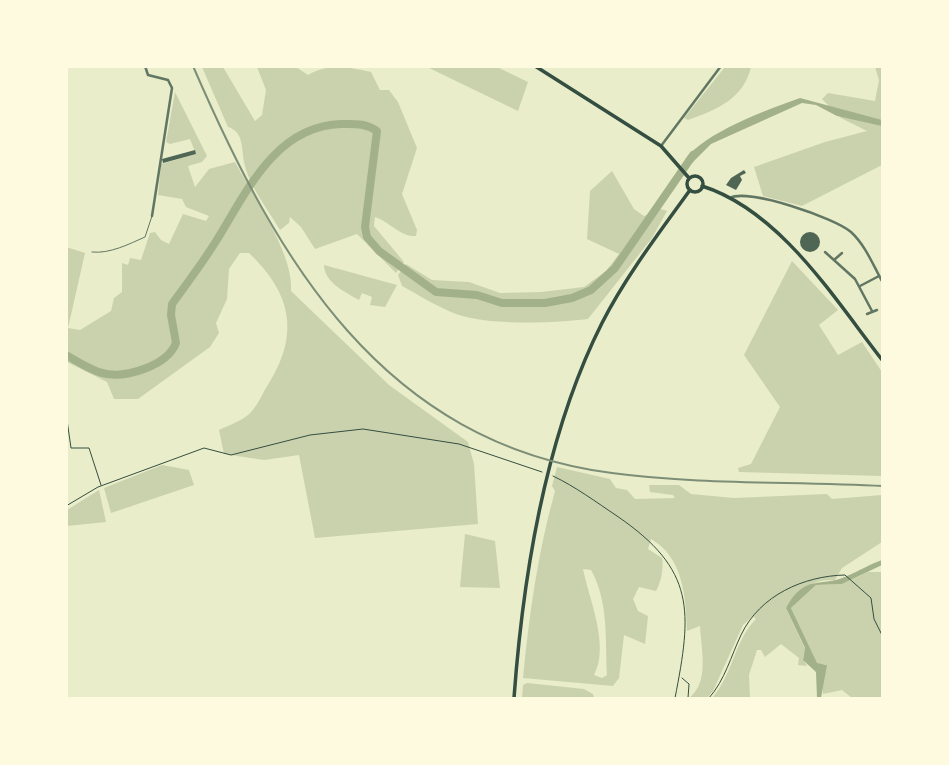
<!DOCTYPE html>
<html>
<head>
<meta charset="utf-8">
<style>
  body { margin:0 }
  #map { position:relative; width:949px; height:765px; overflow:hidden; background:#e9edc9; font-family:"DejaVu Sans",sans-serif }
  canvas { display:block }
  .frame { position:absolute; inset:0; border:68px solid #fefae0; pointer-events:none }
</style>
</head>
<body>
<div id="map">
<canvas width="949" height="765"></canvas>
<div class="frame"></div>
</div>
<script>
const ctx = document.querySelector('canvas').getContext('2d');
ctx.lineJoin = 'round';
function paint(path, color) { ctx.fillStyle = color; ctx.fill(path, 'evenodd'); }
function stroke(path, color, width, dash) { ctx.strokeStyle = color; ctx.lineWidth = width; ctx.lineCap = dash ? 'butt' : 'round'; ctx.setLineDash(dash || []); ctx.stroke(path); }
paint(new Path2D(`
  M202 67H223L255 121 262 115 266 90 257 67H296L308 75C330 63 346 67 371 72L380 90H389L398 102 417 148 402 194 417 230 416 236C400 237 390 222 375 217L374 226 404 262 396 273 357 234 315 249 301 227 290 217 289 223 280 230C269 211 250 187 245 166 241 151 245 132 228 127Z
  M427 67H497L528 82 518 111Z
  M725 67H751C744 98 717 110 688 120L684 118Z
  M875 67H882V165L802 206 763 196 754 167 825 142 867 131 841 118 822 99 828 93 875 101 879 80Z
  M175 92 207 156 202 162 188 166 195 187 209 169 235 162C252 194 295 256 291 291L389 385 468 442 474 464 478 524 315 538 299 455 264 460 224 454 219 430C229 425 245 420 252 411 259 403 263 392 269 383 300 333 291 293 249 253H240L229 269 227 299 216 323 219 333 210 347 138 399H114L107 382 67 362 66 247 85 253 68 328 80 330 111 311 114 298 122 292V263L128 265 130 258 141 260 150 233 155 232 161 240 169 244 183 214 206 221 209 216 186 207 182 199 158 195 161 164 196 154 190 139 170 144 166 142Z
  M612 171 634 209 644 216 661 209 667 211 652 238 588 319C553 323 490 326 456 314 438 307 420 296 402 286L398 275 406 264 432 280 469 282 500 293 541 292 584 287 606 271 619 254 587 239 590 191Z
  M792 261 838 310 819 325 838 355 862 342 882 372V476L739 472 738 468 751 464 780 407 744 355Z
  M324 265 397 285 385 307 370 305 372 297 362 293 359 300C345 292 324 282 324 265Z
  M162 465 189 470 194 485 111 513 104 488Z
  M557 467 610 479 616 488 627 490 635 499 675 498 673 495 650 492 649 485H679L691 494 734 498 827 494 832 499 882 495V542L842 568 835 580C810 579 802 590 786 608L805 649 803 658 807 666 798 665 799 658 781 644 765 657 761 650H757L749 675 750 698H712C733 675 734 641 756 619L753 616 743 625 713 691 707 698H689C710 682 701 649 700 626L687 631C686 597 683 557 651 539L648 549 662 558C664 567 661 583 656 591L639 587 633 599 638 611 648 616 645 644 624 635 619 678 613 686 523 678C529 615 538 552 555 491L552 486ZM583 569 591 570C609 602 605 640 607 675L602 678 594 675C610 646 589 599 583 569Z
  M99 490 106 522 67 526V510Z
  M465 534 495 541 500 588 460 587Z
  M868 572H882V698H852L842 690 823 694 822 679 826 664H817L791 608 816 585 842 584Z
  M527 683 584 689 593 694 594 698H522L523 685Z`), '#cad2ad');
paint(new Path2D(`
  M800 98 882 120V126L837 116 816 105 802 103 711 144 690 165 685 160C703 133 769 109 800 98Z
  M882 560V565L842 584 816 585 791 608 817 663 827 665 821 698H817L816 672 803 660 805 648 786 608C805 573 821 588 847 576 859 571 870 564 882 560Z`), '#a3b18a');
stroke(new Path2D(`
  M66 355C77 361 90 370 102 373 125 379 167 366 176 343L171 315 172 304C188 282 204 261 218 238 247 191 276 126 341 124 356 124 365 123 377 131L365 227 367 237 379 251 436 292 477 295 502 303H545L572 298 591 290 615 268 693 155`), '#a3b18a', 8);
paint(new Path2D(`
  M195 150 196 154 163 163 162 159Z
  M744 170 746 173 740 176 742 180 736 190 726 185 731 178Z
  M800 242a10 10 0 1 1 20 0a10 10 0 1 1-20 0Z`), '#4f6655');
stroke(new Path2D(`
  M66 413 71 448H89L101 485
  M553 476C576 487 596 502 617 516 696 570 692 611 675 698
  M66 506 98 487 204 448 231 455 310 435 363 429 459 444 542 472
  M682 678 689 684 688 698
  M709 698C725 680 731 656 741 635 760 595 804 576 845 575L871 598 874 619 883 637`), '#344e41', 1);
stroke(new Path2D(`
  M92 252C110 254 129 244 145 237L152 216`), '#617663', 1);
stroke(new Path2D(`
  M145 66 148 75 168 80 172 88 152 216
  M730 198C748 188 835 218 851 232 866 246 873 265 883 283
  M825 252 855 279 872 311
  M834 260 842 253
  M860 286 879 276
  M867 314 877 310`), '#617663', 2.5);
stroke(new Path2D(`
  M661 146 721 66`), '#617663', 2.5);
stroke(new Path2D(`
  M514 698C523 575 546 434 602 323 626 276 659 233 690 190`), '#344e41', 3.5);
stroke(new Path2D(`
  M535 66 661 146 689 178
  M687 184a8 8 0 1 1 16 0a8 8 0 1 1-16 0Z
  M702 186C781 211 835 300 883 361`), '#344e41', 3.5);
stroke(new Path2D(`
  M193 66C277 260 382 443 612 473 701 485 793 481 883 486`), '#7c8e77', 2);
</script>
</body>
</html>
